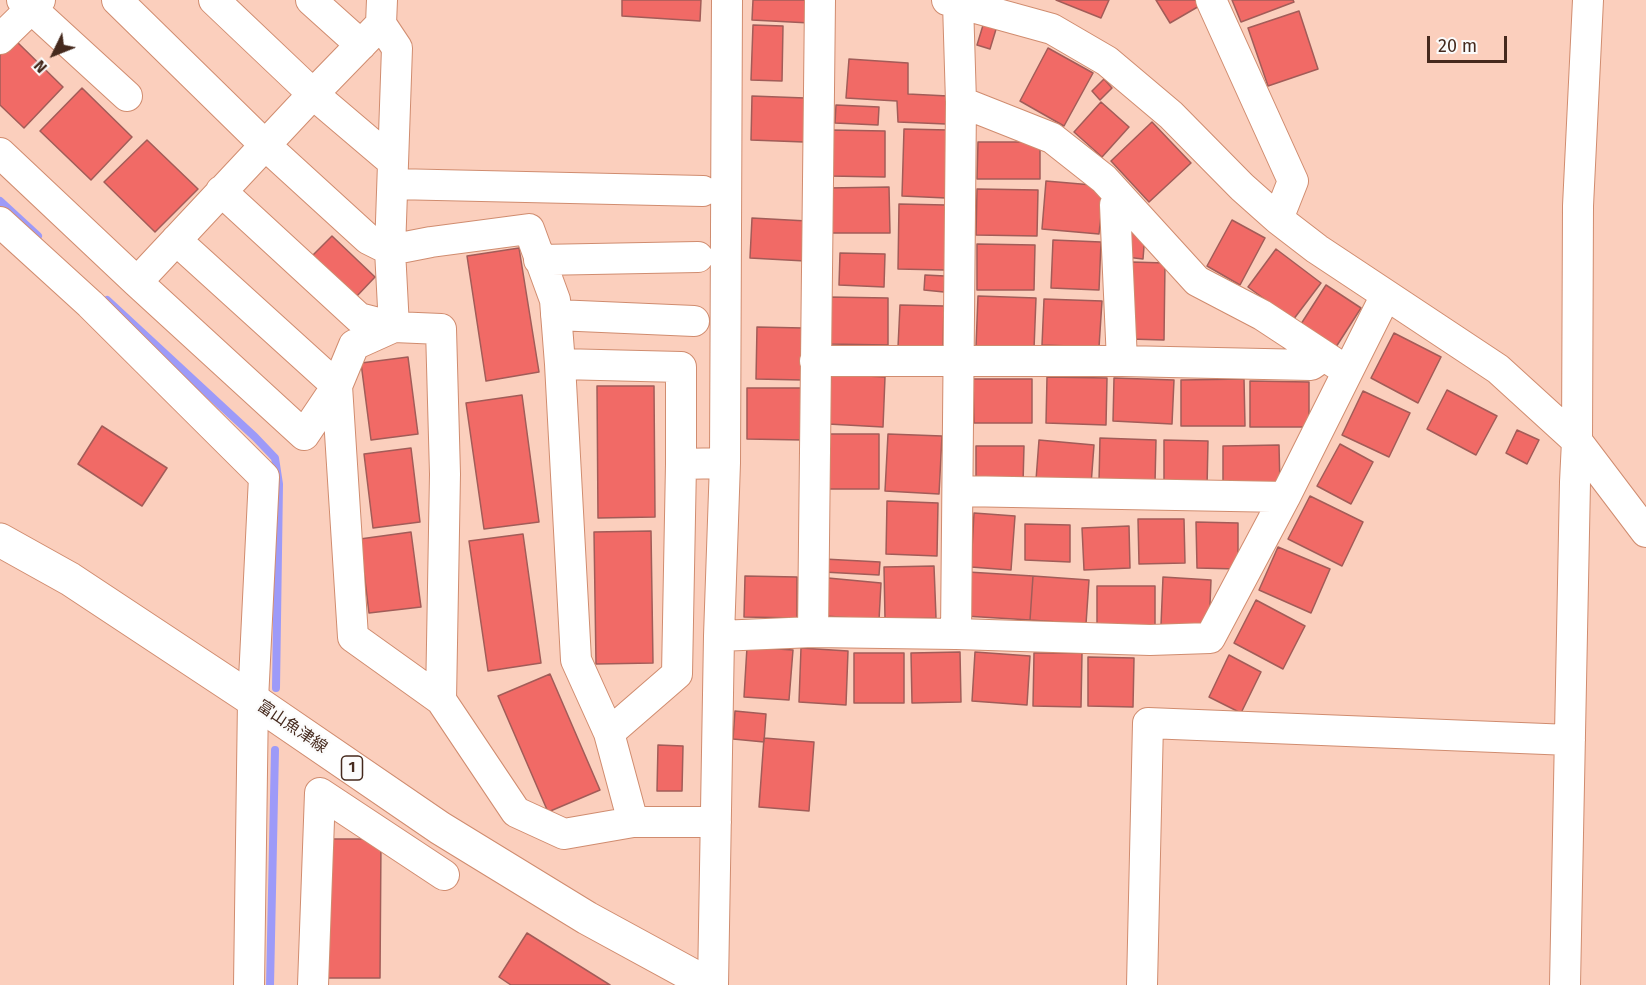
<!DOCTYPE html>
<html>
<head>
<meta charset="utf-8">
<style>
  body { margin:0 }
  #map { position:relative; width:1646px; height:985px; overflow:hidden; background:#fbcfbd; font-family:"Fira Sans",sans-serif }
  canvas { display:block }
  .north { position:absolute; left:24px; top:24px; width:60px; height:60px; -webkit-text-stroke:4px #fbfbfb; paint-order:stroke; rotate:227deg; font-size:16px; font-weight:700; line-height:24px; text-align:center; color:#45291d }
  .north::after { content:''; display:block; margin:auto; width:21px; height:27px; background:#45291d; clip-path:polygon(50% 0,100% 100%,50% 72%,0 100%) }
  .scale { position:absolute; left:1427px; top:36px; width:80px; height:27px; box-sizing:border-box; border:3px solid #45291d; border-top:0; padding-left:8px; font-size:18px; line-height:21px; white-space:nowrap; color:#45291d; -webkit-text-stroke:4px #fbfbfb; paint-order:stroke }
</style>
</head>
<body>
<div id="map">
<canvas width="1646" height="985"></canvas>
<div class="north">N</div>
<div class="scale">20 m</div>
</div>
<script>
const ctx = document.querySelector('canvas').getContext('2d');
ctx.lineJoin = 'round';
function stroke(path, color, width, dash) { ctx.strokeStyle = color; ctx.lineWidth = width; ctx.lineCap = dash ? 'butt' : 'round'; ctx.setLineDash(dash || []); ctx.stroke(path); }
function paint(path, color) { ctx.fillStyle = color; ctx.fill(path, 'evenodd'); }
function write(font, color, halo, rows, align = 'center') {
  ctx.font = font + ' "Fira Sans","Noto Sans JP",sans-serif'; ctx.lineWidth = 4.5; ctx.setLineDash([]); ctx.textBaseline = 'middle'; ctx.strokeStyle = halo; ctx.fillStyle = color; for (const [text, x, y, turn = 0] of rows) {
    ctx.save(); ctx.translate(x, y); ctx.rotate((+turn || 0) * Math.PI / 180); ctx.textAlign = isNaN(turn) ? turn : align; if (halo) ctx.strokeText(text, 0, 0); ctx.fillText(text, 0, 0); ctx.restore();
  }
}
stroke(new Path2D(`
  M0 201 38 236
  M107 300 255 437 275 458 279 484 276 688
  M270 985 275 750`), '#9d9af8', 8);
const building = new Path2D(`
  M622 0H701L700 21 622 16Z
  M753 0H811L810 23 752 20Z
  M1056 0H1109L1101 18Z
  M1156 0H1198L1201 5 1170 23Z
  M1232 0H1293L1294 2 1241 22Z
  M1299 11 1318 69 1268 86 1248 28Z
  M984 22 997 26 990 49 977 45Z
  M753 25 783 26 782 81 751 80Z
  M15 40 63 87 24 128 0 105V55Z
  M1048 48 1093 73 1064 126 1020 101Z
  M849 59 908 63V94L948 96 946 124 898 122 897 101 846 98Z
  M1104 79 1112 88 1100 100 1092 91Z
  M82 88 132 137 91 180 40 131Z
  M752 96 805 98 804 142 751 140Z
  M1101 102 1129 127 1102 157 1074 132Z
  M836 105 879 107 878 125 835 123Z
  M1152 122 1191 163 1149 202 1111 161Z
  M904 129 948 130 946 198 902 196Z
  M831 130 885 131V177L830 176Z
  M147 140 198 189 155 232 104 182Z
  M978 142H1040V179H977Z
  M1046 181 1104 186 1099 234 1042 229Z
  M889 187 890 233H829L828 188Z
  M977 189 1038 190 1037 236 976 235Z
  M899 204 946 205 945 270 898 269Z
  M752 218 807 221 805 261 750 258Z
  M1232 220 1265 238 1240 285 1207 266Z
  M1129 232 1145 234 1143 259 1126 257Z
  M332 236 375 277 356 297 312 256Z
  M1053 240 1101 242 1099 290 1051 288Z
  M977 244 1035 245 1034 290H977Z
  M519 248 539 372 486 381 467 256Z
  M1276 249 1321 283 1293 320 1248 287Z
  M840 253 885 254 884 287 839 285Z
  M1132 262 1165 263 1164 340 1130 339Z
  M925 275 945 276 944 292 924 290Z
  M1326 285 1361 308 1336 347 1301 324Z
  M978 296 1036 298 1034 349 976 347Z
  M828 297 888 298V345L828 344Z
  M1044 299 1102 301 1099 347 1042 345Z
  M900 305 944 306 943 348 898 347Z
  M757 327 803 328 802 380 756 379Z
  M1394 333 1441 357 1418 403 1371 378Z
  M408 357 418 434 371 440 361 363Z
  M831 374 885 377 883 427 828 424Z
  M1047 377 1107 378 1106 425 1046 423Z
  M1114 378 1174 380 1172 424 1113 421Z
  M973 379H1032V423H974Z
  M1244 379 1245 426H1181V380Z
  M1250 381 1309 382V427H1250Z
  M597 386H654L655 517 598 518Z
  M747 388H804V440L747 439Z
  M1447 390 1497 416 1476 455 1427 429Z
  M1363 391 1410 413 1389 457 1342 435Z
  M522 395 539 522 484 529 466 403Z
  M102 426 167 468 142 506 78 464Z
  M1517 430 1539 440 1527 464 1506 453Z
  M827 434H879V489H827Z
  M888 434 942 436 939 494 885 491Z
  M1100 438 1156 440 1155 483 1099 482Z
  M1039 440 1094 445 1091 485 1036 480Z
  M1164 440 1208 441 1207 488H1164Z
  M1340 444 1373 462 1351 504 1317 486Z
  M1279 445 1280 487 1223 488V446Z
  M976 446H1024L1023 484H976Z
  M411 448 420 522 373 528 364 454Z
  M1310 496 1363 522 1342 566 1288 539Z
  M887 501 938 503 937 556 886 554Z
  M974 513 1015 516 1011 570 971 567Z
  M1138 519H1184L1185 563 1139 564Z
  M1196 522 1238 523V569L1197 568Z
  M1025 524 1070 525V562L1025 560Z
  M1129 526 1130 568 1084 570 1082 528Z
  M651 531 653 663 596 664 594 532Z
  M411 532 421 607 369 613 360 539Z
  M523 534 541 663 488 671 469 541Z
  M1278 547 1330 569 1311 613 1259 590Z
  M824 559 880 562 879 575 823 572Z
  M934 566 936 618 885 619 884 567Z
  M968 572 1033 576 1030 620 965 616Z
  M745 576 797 577V618L744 617Z
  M1033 576 1089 580 1086 624 1030 620Z
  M1163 577 1211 580 1209 628 1161 625Z
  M828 578 881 583 879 620 825 616Z
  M1097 586H1155V625H1097Z
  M1256 600 1305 626 1283 669 1234 643Z
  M747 647 793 650 789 700 744 697Z
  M801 648 848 651 846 705 799 702Z
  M960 652 961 702 912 703 911 653Z
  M975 652 1030 656 1027 705 972 701Z
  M854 653H904V703H854Z
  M1034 653H1082L1081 707 1033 706Z
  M1229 655 1261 672 1241 713 1209 697Z
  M1088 657 1134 658 1133 707 1088 706Z
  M550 674 600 790 548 812 498 696Z
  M735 711 766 714 764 742 733 739Z
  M764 738 814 742 809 811 759 807Z
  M658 745 683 746 682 791H657Z
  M329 839H381L380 978H328Z
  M527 933 610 985H511L499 977Z`);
paint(building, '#f16a66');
stroke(building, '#a25c58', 1.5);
const street = new Path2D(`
  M22 0 127 96
  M117 0 265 145 368 239 390 250 431 242 529 229 555 300 560 364 681 367V464L725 463
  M214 0 313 94 393 162
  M311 0 361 45
  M382 0 381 24 397 48 390 250 394 327
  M947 0 1052 29 1107 61 1171 115 1242 187 1278 219 1317 249 1498 369 1577 441 1646 532
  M1211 0 1293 181 1278 219
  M0 39 40 0
  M961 102 1052 138 1104 179 1197 281 1262 315 1338 365
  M0 153 137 282 304 435 337 386 354 345 394 327
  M393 184 703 191
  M221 191 359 318 394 327 441 329 445 474 441 700 516 812 564 834 633 822
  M1121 198 1115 205 1122 361
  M0 222 90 304 264 477 253 700 249 985
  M176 240 337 386 353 637 441 700
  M539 260 698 257
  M137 282 313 94 381 24
  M556 315 694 321
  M815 361H1122L1311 365 1324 356
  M560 364 576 660 609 733
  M681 464 677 674 609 733 633 822H716
  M958 491 1285 497
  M813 632 820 0
  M956 634 961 102 958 3
  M719 636 813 632 956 634 1150 640 1210 638 1285 497 1386 295
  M313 985 320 793 444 875
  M713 985 719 636 725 463 727 0
  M1142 985 1148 723 1570 740
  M1565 985 1575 482 1577 441 1578 206 1588 0`);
const primary = new Path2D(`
  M0 540 70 579 253 700 440 828 587 918 710 985`);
stroke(street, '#d08c6f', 32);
stroke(primary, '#d08c6f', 35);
stroke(street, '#fff', 30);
stroke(primary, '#fff', 33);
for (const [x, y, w] of [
  [352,768,21]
]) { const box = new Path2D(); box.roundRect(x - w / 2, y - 12, w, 24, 4.5); ctx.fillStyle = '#fbfbfb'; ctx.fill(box); stroke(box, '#45291d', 1.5); }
write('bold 15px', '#45291d', null, [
  ["1",352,768]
]);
write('16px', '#45291d', '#fbfbfb', [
  ["富山魚津線",292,727,34]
]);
</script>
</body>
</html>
